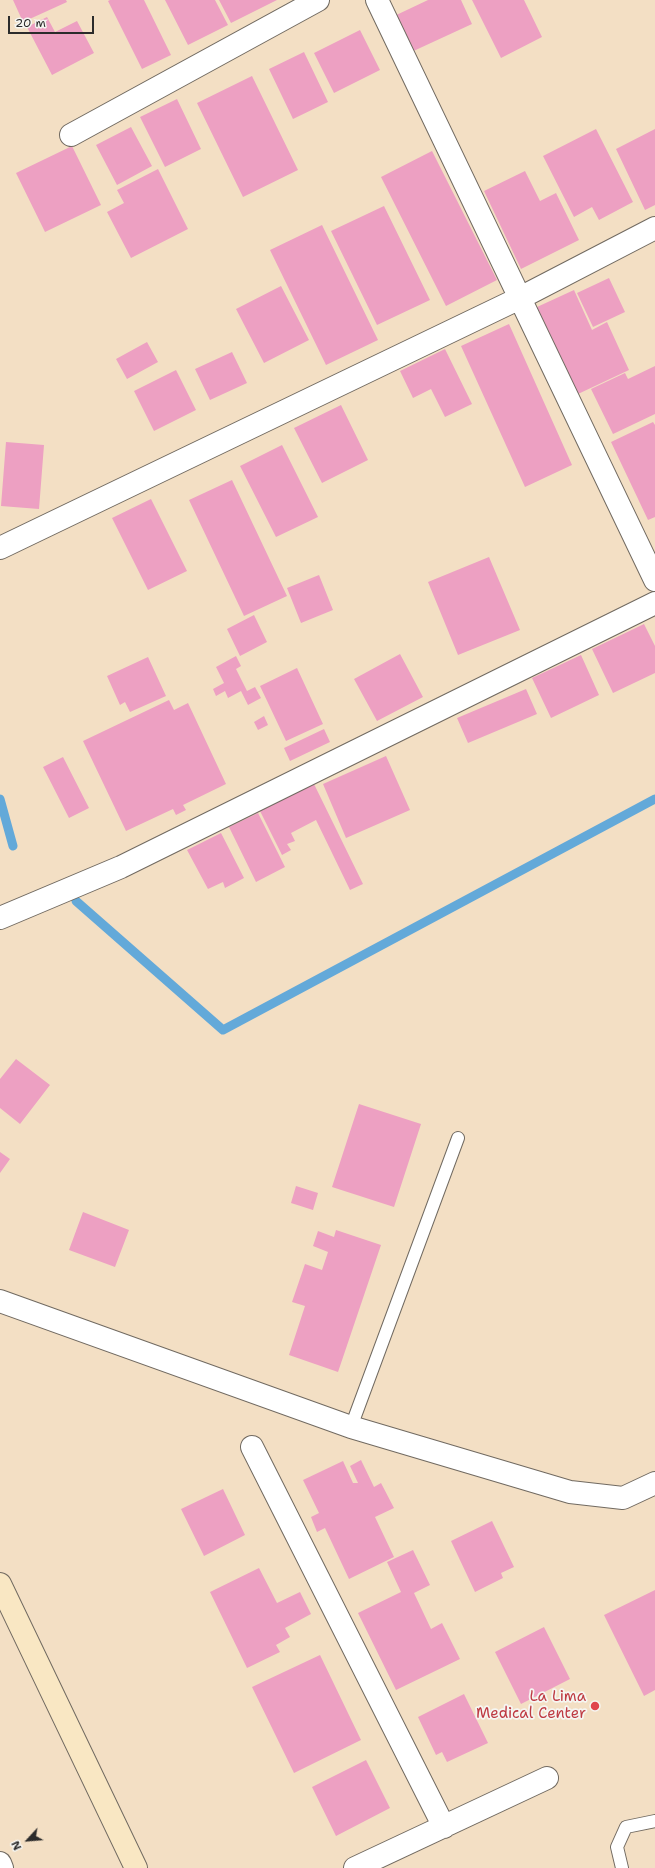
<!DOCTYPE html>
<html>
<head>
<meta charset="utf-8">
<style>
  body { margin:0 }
  #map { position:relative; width:655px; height:1868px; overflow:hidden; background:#f3dfc4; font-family:"Shantell Sans",sans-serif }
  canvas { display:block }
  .north { position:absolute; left:8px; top:1820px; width:40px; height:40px; -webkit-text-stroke:3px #f6f6f2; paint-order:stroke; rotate:244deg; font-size:11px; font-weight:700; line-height:16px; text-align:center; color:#2b2b2b }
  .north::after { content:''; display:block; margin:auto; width:14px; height:18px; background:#2b2b2b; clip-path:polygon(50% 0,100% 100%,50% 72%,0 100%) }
  .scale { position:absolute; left:8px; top:16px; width:86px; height:18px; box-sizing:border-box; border:2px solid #2b2b2b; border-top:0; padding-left:5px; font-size:12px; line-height:14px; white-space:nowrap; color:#2b2b2b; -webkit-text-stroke:3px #f6f6f2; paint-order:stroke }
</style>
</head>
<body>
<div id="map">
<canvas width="655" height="1868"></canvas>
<div class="north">N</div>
<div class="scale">20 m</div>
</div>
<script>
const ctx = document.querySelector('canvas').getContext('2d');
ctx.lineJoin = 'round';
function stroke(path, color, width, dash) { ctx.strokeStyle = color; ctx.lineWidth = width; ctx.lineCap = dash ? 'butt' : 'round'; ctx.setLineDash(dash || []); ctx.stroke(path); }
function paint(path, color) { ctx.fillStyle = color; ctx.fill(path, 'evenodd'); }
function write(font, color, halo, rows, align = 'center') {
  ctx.font = font + ' "Shantell Sans",sans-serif'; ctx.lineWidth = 3.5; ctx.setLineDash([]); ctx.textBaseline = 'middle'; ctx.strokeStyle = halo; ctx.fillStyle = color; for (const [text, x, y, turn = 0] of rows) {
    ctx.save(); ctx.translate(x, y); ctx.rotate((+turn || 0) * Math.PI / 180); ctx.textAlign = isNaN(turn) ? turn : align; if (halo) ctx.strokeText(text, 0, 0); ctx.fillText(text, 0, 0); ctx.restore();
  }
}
stroke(new Path2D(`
  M0 799 13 846
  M76 901 223 1030 655 799`), '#63a9d9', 9);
paint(new Path2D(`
  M13 0H66L67 2 23 22Z
  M110 0H144L171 55 142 69 108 1Z
  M165 0H215L228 25 188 45Z
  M219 0H277L231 23Z
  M428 0H461L472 24 407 54 390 18Z
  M472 0H524L542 37 501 58Z
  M47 17 55 32 77 21 94 53 52 75 27 27Z
  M360 30 380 70 334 93 314 53Z
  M304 52 328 102 293 119 269 69Z
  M252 76 298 170 243 197 197 103Z
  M177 99 201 149 165 167 140 117Z
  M131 127 152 166 117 185 96 145Z
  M596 129 633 202 599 220 592 207 574 217 543 156Z
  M655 129V205L645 210 616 149Z
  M72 146 101 205 45 232 16 173Z
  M432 151 497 280 446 306 381 177Z
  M158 169 188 229 131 258 107 212 124 203 117 190Z
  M525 171 540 201 556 193 579 240 521 269 484 191Z
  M384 206 430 300 377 325 331 231Z
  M322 225 378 340 326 365 270 250Z
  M609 278 625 312 593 327 577 293Z
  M281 286 309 340 264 363 236 309Z
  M574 290 592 330 607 322 629 370 578 394 537 307Z
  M509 324 572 465 525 487 461 346Z
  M147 342 158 362 127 379 116 359Z
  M445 349 472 404 445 417 431 389 413 398 400 371Z
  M232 352 247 383 210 400 195 369Z
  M655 366V414L613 434 591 389 625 373 628 379Z
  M176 370 196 410 154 431 134 391Z
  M341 405 368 460 322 483 294 428Z
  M653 422 655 425V517L648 520 611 442Z
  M6 442 44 445 39 509 1 506Z
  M282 445 318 517 276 537 240 466Z
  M232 480 287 596 244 616 189 500Z
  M151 499 187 571 148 590 112 518Z
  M489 557 520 630 458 655 428 582Z
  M319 575 333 610 301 623 287 588Z
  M254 615 267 642 240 656 227 629Z
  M644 624 655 646V673L613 693 592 649Z
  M400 654 423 697 377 721 354 679Z
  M581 655 599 695 551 718 532 678Z
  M236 656 241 666 236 669 247 691 255 687 261 698 248 705 241 691 228 698 225 691 216 696 213 689 224 683 216 667Z
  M148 657 166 696 130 712 125 702 120 705 107 676Z
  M297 668 323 724 286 741 260 686Z
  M526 689 537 714 468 743 457 718Z
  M169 700 174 710 188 703 226 784 183 805 186 810 176 815 173 809 126 831 83 741Z
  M264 716 268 725 258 730 254 722Z
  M324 729 330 742 290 761 284 748Z
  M386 756 410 810 346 838 323 784Z
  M63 757 89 808 69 818 43 767Z
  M314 784 363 884 350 890 316 820 291 833 295 841 287 844 291 850 282 855 260 811Z
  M258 813 285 867 256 882 229 827Z
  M221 833 244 878 225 888 223 882 208 889 187 850Z
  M16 1059 50 1085 20 1124 0 1108V1079Z
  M359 1104 421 1124 394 1207 332 1187Z
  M0 1152 10 1159 0 1173Z
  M296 1186 318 1193 313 1210 291 1203Z
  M83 1212 129 1230 115 1267 69 1250Z
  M336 1230 381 1245 338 1372 289 1355 305 1306 292 1302 305 1264 322 1270 328 1252 313 1246 318 1231 334 1237Z
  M361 1460 374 1487 381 1483 394 1508 375 1517 394 1557 349 1579 325 1528 317 1532 311 1517 319 1513 303 1480 343 1461 353 1483H358L350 1466Z
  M223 1489 245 1535 204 1556 181 1509Z
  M492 1521 514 1567 501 1573 503 1578 475 1592 451 1541Z
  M413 1550 430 1585 414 1593 431 1629 442 1623 460 1659 396 1690 358 1613 401 1592 387 1562Z
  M259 1568 277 1603 300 1592 311 1614 285 1628 290 1637 276 1645 280 1652 247 1668 210 1592Z
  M655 1590V1690L644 1696 604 1615Z
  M544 1627 570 1679 521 1704 495 1652Z
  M320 1655 361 1740 294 1773 252 1687Z
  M464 1694 488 1743 447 1762 442 1752 436 1755 418 1717Z
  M366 1760 390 1808 336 1836 312 1787Z`), '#eda0c2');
const lane = new Path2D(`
  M351 1427 458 1138
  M622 1868 617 1847 626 1827 655 1821`);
const street = new Path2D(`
  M377 0 655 580
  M71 135 318 0
  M0 548 520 298 655 228
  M0 918 121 867 655 603
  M0 1301 351 1427 570 1492 623 1498 655 1483
  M252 1447 444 1827
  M0 1863 2 1868
  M355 1868 547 1778`);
const secondary = new Path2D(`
  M0 1584 136 1868`);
stroke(lane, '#716a61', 14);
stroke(street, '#716a61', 24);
stroke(secondary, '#716a61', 24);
stroke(lane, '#fff', 12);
stroke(street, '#fff', 22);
stroke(secondary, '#f9e7c3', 22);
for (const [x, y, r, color] of [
  [595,1706,5,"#e0444e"]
]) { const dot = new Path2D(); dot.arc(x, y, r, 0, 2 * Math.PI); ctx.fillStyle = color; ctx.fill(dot); stroke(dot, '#f6f6f2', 1.5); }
write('15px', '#be3a42', '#f6f6f2', [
  ["La Lima",586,1697],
  ["Medical Center",586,1714]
], 'right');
</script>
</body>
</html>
